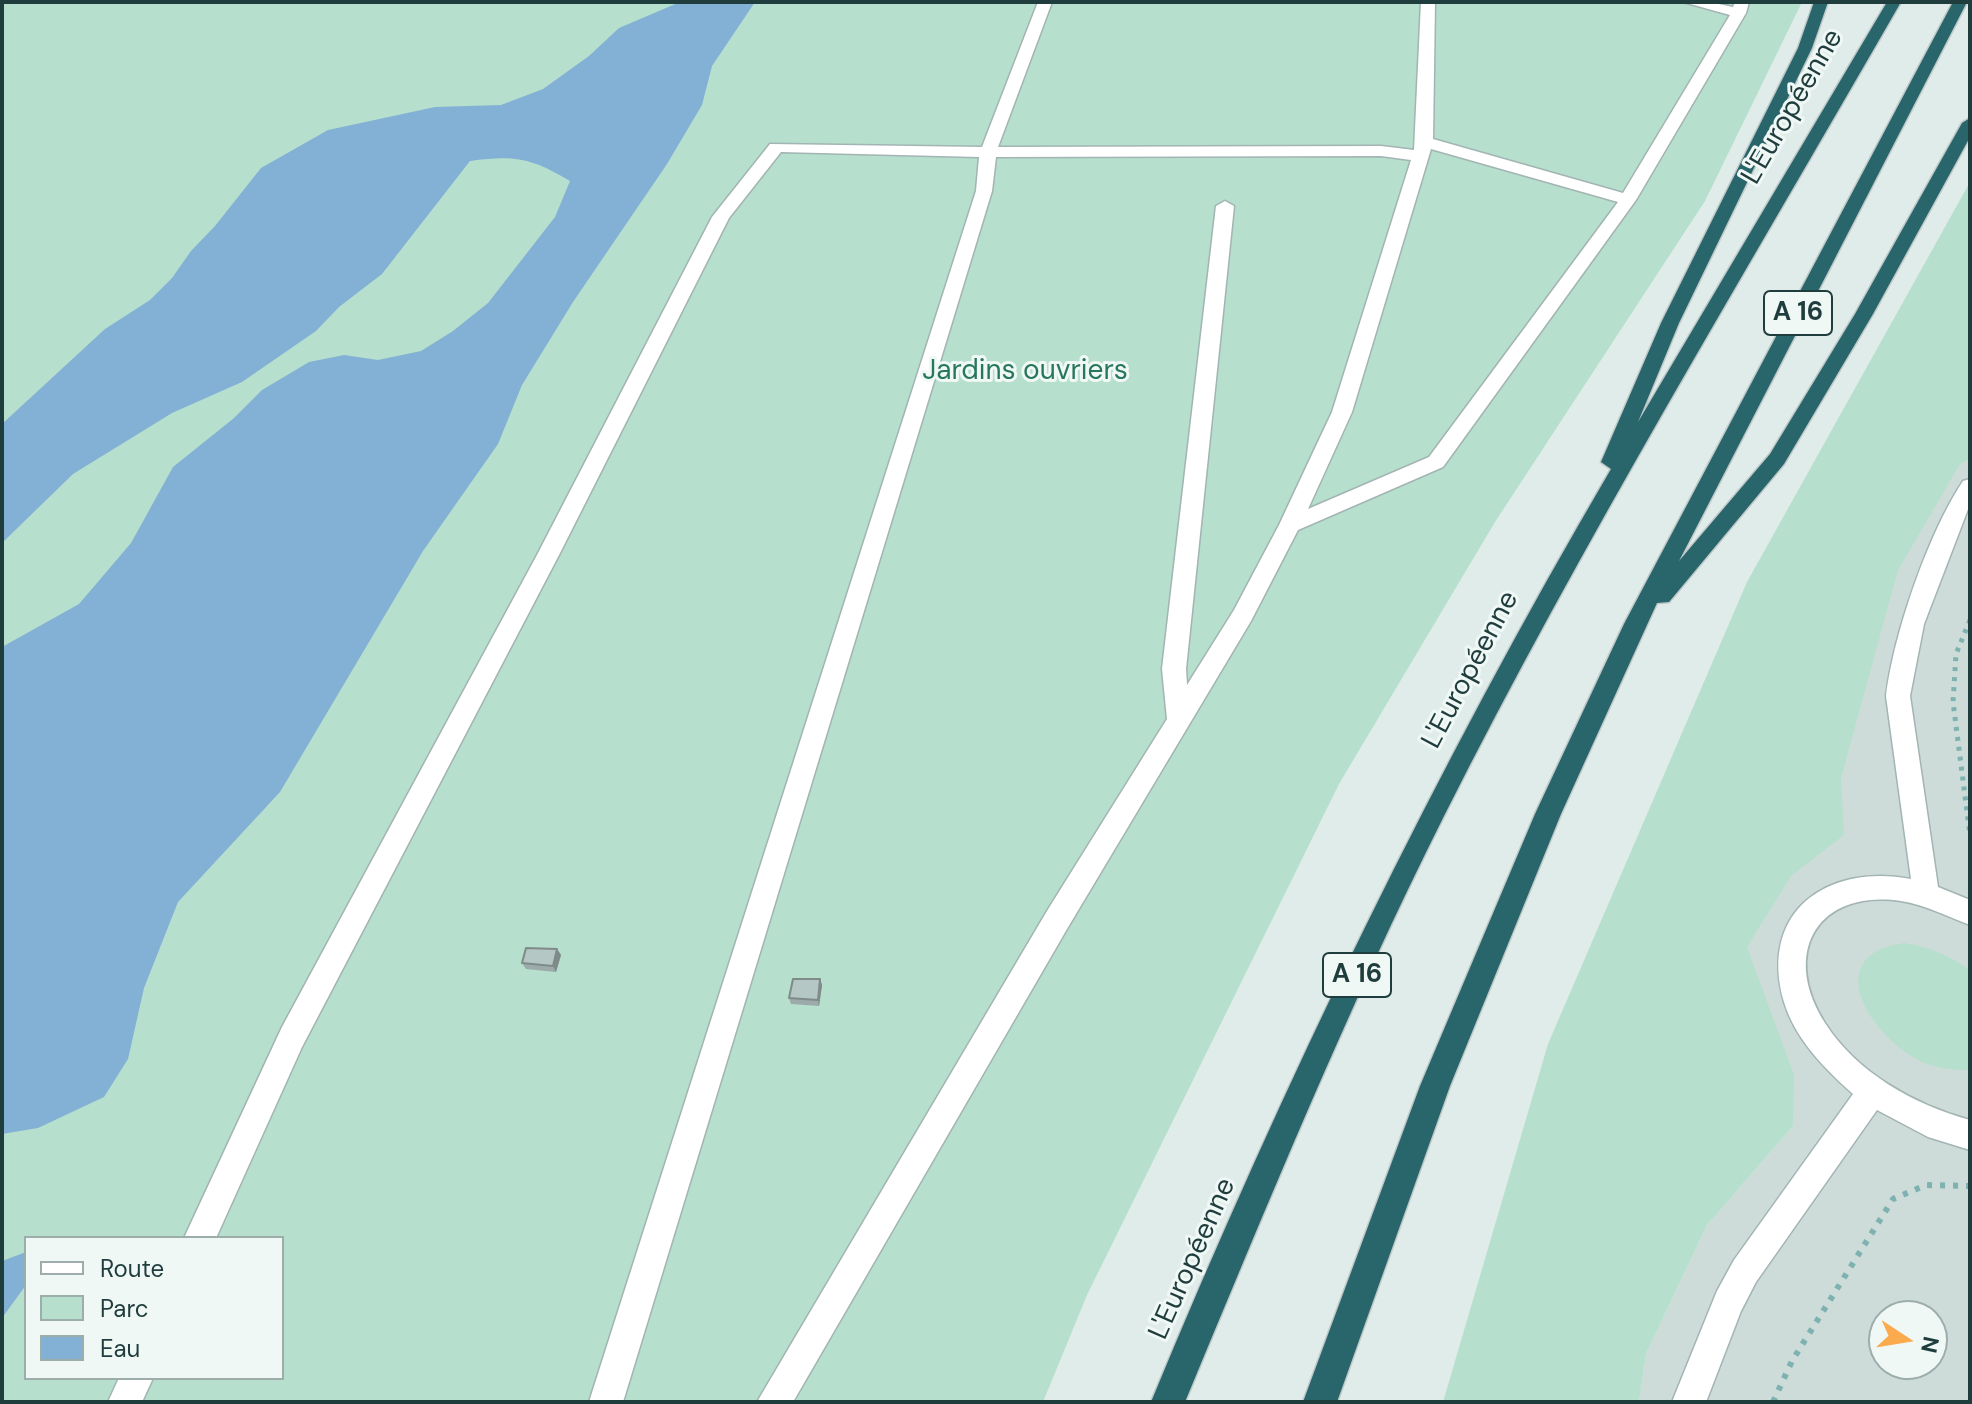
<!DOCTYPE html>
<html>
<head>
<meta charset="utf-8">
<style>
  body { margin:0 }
  #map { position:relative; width:1972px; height:1404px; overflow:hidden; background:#e0ecea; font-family:"DM Sans",sans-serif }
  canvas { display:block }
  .frame { position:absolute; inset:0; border:4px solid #1f3d3d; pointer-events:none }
  .legend { position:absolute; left:24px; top:1236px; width:260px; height:144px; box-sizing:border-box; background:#f0f8f6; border:2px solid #9cadac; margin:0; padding:10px 14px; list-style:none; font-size:24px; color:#1f3d3d }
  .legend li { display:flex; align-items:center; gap:16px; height:40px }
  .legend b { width:40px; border:2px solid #9cadac }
  .north { position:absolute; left:1868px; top:1300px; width:80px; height:80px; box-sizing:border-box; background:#f0f8f6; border:2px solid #9cadac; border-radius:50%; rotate:102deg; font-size:22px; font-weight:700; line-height:32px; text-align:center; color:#1f3d3d }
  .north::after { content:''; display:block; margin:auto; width:28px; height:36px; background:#fbaa4e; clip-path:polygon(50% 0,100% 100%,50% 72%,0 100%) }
</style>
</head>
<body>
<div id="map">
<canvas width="1972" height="1404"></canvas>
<div class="frame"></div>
<ul class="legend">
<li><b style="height:10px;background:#fff"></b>Route</li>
<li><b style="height:22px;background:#b7dfcd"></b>Parc</li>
<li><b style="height:22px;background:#83b1d5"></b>Eau</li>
</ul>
<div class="north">N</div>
</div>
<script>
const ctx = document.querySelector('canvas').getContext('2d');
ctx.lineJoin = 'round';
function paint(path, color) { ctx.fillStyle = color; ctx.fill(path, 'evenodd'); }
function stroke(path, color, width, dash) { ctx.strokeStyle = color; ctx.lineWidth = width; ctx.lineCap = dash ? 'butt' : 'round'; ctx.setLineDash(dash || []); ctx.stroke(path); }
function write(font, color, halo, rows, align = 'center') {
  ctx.font = font + ' "DM Sans",sans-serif'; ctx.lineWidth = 6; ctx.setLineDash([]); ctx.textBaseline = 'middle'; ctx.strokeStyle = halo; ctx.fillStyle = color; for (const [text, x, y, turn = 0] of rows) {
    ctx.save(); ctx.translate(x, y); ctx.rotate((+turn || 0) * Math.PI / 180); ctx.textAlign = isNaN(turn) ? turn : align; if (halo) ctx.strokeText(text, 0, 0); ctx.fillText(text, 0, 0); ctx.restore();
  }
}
paint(new Path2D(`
  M1970 335V1402H1639L1646 1354 1707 1225 1793 1126 1694 880ZM1884 1316H1932V1364H1884Z`), '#cedcd9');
paint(new Path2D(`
  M2 2H1802L1705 201 1495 522 1339 784 1087 1295 1043 1402H2ZM26 1238H282V1378H26Z
  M1970 182V459L1960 464 1898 570 1841 778 1844 835 1791 876 1747 947 1794 1075 1793 1126 1707 1225 1646 1354 1639 1402H1443L1548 1044 1747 582Z
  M1904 943C1930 947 1949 955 1970 970V1070C1955 1070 1941 1069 1927 1064 1876 1044 1814 956 1904 943Z`), '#b7dfcd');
paint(new Path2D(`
  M680 2H755L712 66 702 105 667 164 573 302 522 385 498 444 423 551 280 792 178 902 144 988 128 1059 104 1097 38 1128 2 1134V647L79 604 131 543 173 467 234 418 262 390 309 362 344 355 378 360 421 351 453 331 488 303 555 217 570 181C531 158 515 155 470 161L382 274 339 307 316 331 242 382 172 413 73 474 2 543V424L105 329 150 300 172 278 191 251 215 226 261 168 328 130 435 107 501 105 543 89 589 56 619 28Z
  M26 1252V1285L2 1318V1261Z`), '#83b1d5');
const minor = new Path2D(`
  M1038 2H1052L998 147 1381 146 1414 150 1421 2H1435L1433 139 1623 193 1730 15 1683 2H1709L1733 7 1735 2H1749L1746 13 1636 200 1443 467 1298 530 1251 621 1067 929 793 1402H757L1047 911 1167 719 1162 669 1216 206 1225 201 1234 206 1186 669 1187 685 1234 610 1279 525 1332 412 1411 160 1381 156 996 157 992 191 623 1402H589L976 191 979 157 781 152 729 218 559 555 302 1047 216 1238H184L282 1027 537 555 712 217 770 144 982 147ZM1431 149 1618 202 1429 457 1308 509 1352 412Z
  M1970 479V504L1924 624 1910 696 1938 887 1970 900V925C1946 916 1926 905 1901 901 1816 889 1781 954 1825 1023 1857 1073 1915 1105 1970 1120V1150L1928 1137 1877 1110 1756 1282 1741 1311 1706 1402H1672L1717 1291 1734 1260 1853 1094C1825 1069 1795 1039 1784 1002 1758 912 1827 863 1911 879L1886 696C1894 633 1928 534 1963 481Z
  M119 1378H153L142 1402H108Z`);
const highway = new Path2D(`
  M1814 2H1828L1812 48 1679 323 1638 422 1887 2H1901C1746 272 1584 538 1444 816 1348 1007 1267 1205 1185 1402H1151C1284 1081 1435 769 1611 469L1601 462 1661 323 1798 48Z
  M1953 2H1967L1679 561 1770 454 1855 314 1962 123 1970 118V137L1873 314 1784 464 1669 602 1657 603 1561 814 1450 1086 1337 1402H1303L1420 1086 1535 814 1624 624Z`);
stroke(minor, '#a2b4b3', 3);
stroke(highway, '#c0c9c9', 3);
stroke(new Path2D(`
  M1970 620 1956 654 1953 702 1970 835`), '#7eb2b0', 5, [4, 6]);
stroke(new Path2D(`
  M1773 1402 1792 1361 1893 1199 1926 1185 1970 1186`), '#7eb2b0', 6, [5, 8]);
paint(minor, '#fff');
paint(highway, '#29666b');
paint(new Path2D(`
  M557 949 561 955 556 972 526 969 522 963Z
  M820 979 822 985 819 1006 791 1004 789 998Z`), '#9caba9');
paint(new Path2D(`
  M557 949 561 955 556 972 553 966Z
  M820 979 822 985 819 1006 818 1000Z`), '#7f8b89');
const building = new Path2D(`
  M526 948 557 949 553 966 522 963Z
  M793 979H820L818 1000 789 998Z`);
paint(building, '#b5c7c4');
stroke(building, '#7f8b89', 2);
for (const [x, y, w] of [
  [1798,313,68],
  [1357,975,68]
]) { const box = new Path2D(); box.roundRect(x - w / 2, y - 22, w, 44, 6); ctx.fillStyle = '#f0f8f6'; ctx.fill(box); stroke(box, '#1f3d3d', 2); }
write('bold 26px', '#1f3d3d', null, [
  ["A 16",1798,313],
  ["A 16",1357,975]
]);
write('28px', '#1f3d3d', '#f0f8f6', [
  ["L'Européenne",1793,107,-60],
  ["L'Européenne",1471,670,-62],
  ["L'Européenne",1193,1259,-66]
]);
write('28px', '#27775c', '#f0f8f6', [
  ["Jardins ouvriers",1025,372]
]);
</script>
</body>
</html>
